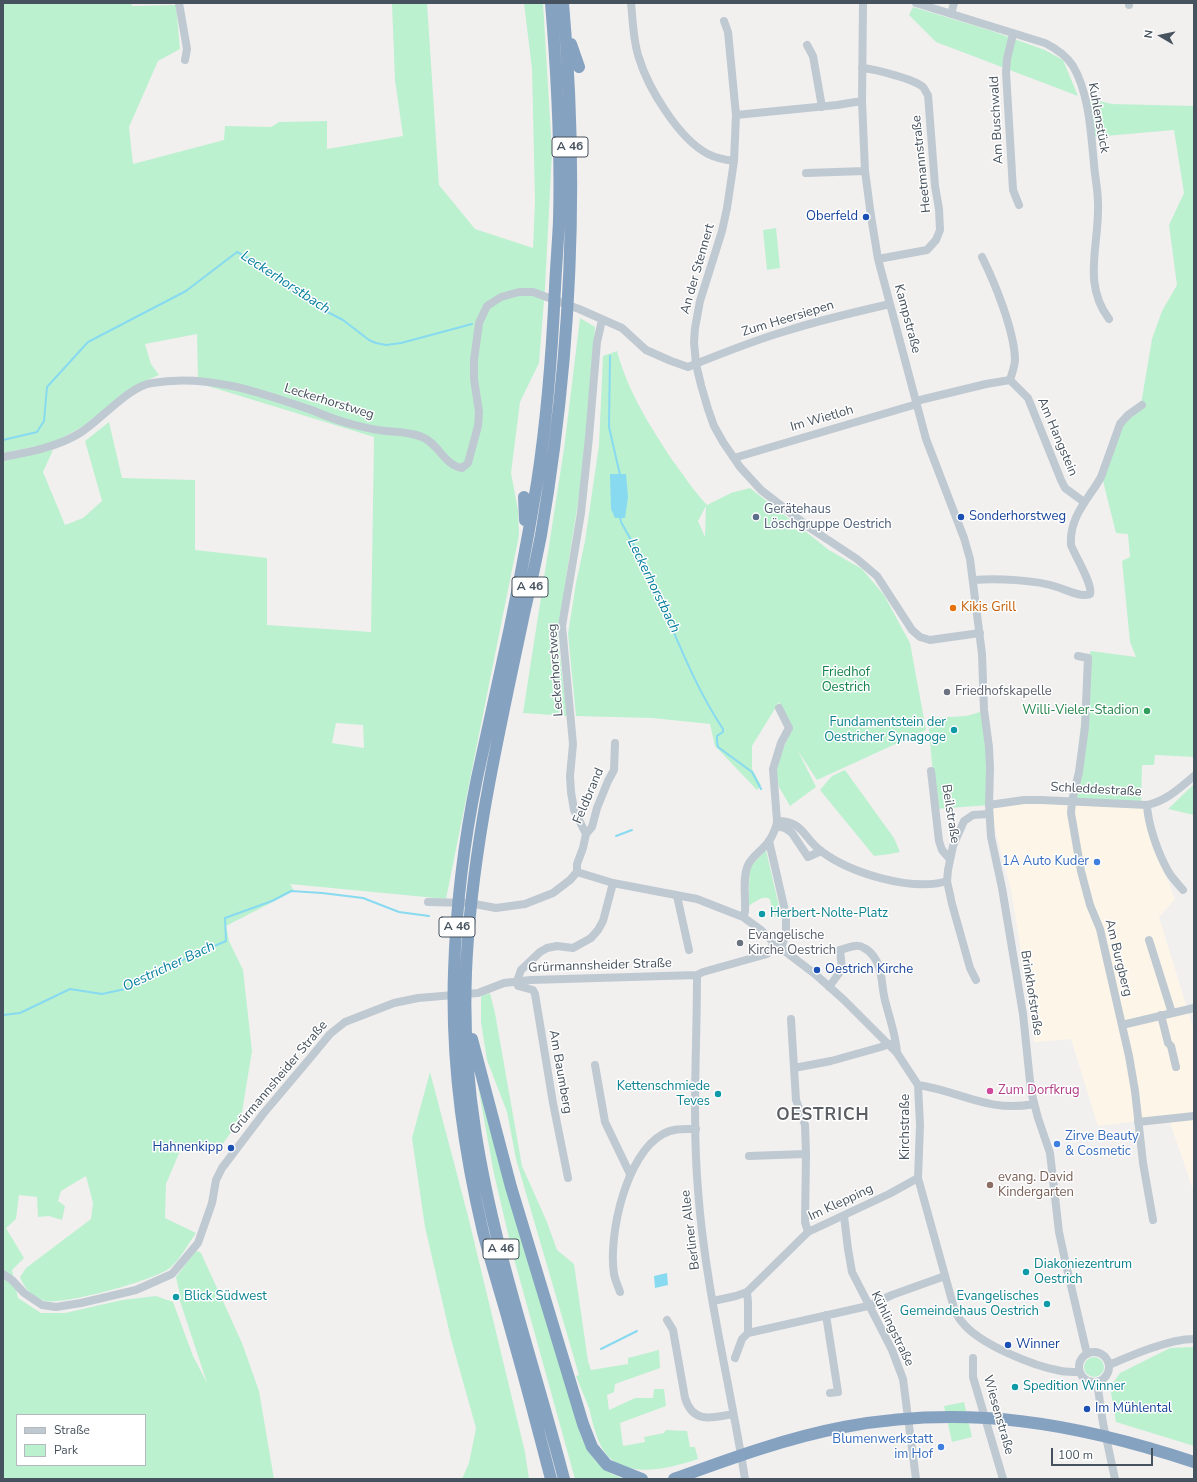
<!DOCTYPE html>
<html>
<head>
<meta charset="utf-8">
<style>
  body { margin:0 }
  #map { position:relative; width:1197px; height:1482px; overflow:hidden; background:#f2efef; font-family:"Nunito Sans",sans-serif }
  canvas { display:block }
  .frame { position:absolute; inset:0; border:4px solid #46525d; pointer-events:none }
  .legend { position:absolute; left:16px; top:1414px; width:130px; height:52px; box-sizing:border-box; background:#fff; border:1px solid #b5babe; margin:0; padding:5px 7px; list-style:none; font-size:12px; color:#46525d }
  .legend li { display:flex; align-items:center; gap:8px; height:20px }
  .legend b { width:20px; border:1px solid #b5babe }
  .north { position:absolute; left:1141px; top:16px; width:40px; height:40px; -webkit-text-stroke:3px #fff; paint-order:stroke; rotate:279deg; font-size:11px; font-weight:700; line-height:16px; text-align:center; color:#46525d }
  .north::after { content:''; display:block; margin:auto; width:14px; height:18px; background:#46525d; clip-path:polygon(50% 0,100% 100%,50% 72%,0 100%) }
  .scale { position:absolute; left:1051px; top:1448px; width:102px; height:18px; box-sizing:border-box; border:2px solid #46525d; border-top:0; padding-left:5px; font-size:12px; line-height:14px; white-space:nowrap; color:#46525d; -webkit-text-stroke:3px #fff; paint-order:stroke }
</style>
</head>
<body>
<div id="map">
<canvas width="1197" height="1482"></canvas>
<div class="frame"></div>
<ul class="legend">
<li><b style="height:5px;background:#bfc9d1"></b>Straße</li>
<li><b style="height:11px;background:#bcf1d0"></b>Park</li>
</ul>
<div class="north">N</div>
<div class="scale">100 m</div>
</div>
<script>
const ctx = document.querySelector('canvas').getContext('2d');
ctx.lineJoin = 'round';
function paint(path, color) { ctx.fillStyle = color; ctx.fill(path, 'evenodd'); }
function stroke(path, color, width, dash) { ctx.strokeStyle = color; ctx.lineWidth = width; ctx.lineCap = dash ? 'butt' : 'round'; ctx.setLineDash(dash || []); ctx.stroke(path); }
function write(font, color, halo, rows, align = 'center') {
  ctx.font = font + ' "Nunito Sans",sans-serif'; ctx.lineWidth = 3; ctx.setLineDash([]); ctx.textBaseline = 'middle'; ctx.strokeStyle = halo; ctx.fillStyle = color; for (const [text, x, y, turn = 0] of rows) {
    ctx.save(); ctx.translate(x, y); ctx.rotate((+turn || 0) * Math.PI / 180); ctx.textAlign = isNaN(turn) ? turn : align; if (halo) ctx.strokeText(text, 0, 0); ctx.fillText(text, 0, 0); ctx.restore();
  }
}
paint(new Path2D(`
  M1024 801 1146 806 1158 856 1175 899 1159 917 1194 1031V1192L1168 1117 1098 1126 1071 1039 1034 1042 1031 1013 1011 890 989 806Z`), '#fdf6e8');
paint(new Path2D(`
  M3 3H131L132 6 176 5 180 49 158 61 129 127 133 164 224 140 225 126 271 127 279 122 327 121V149L403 136 395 80 392 3H427L439 185 475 229 533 248 535 201 532 69 524 3H543L552 153 545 288 539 363 520 402 511 473 518 510 519 535 446 899 290 884 294 891 226 926 229 941 243 970 252 1051 241 1118 222 1145 180 1151 166 1184 165 1218 196 1233C188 1244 181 1258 171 1267 157 1280 64 1305 45 1301 33 1298 24 1288 20 1277L26 1268 91 1219 93 1203 86 1176 61 1191 58 1201 65 1206 62 1220 49 1216 38 1217 37 1197 19 1195 16 1219 6 1228 24 1258 12 1270 18 1298 41 1313H65L122 1300 156 1296 173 1302 193 1356 207 1383 180 1301V1295L176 1277 195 1252 198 1251 201 1253 242 1343 259 1391 274 1479H3V459L53 450 43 472 65 525 83 518 102 501 85 441 109 422 122 478 195 480V550L267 558V625L371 632 374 437 198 383 197 334 145 344 151 364 159 375 143 382 126 392 82 427 52 443 3 453ZM336 723 363 725 364 748 332 743ZM17 1415H145V1465H17Z
  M913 7 989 30 1045 50 1063 60 1078 96 936 42 909 15Z
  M1087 98 1112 104 1194 106V757L1155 755 1154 765H1142L1141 805 1073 800 1088 657 1091 651 1136 657 1130 642 1122 561 1130 557 1128 534 1116 533 1102 477 1121 425 1141 404 1152 339 1162 311 1177 285 1169 225 1184 193 1174 130 1094 137Z
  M776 228 780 268 767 270 763 230Z
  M580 318 595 327 582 478 567 571 558 638 567 716 523 713 564 449Z
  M617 351C628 392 650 426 673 461 684 476 694 491 707 505L731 493 750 488 829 550 862 569 884 595 910 643 926 730 817 780 798 751 816 787 790 806 779 787 775 767 789 736 779 702 752 746V769L761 785 757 790 715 746 710 724 652 718 576 716 568 634 576 583 585 541 599 445 603 356ZM706 506 705 537 698 521Z
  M984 711 989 805 936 809 929 730 932 718 966 716Z
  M845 770 894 838 900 852 890 854 874 856 820 790 832 776Z
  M1194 784V815L1168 809 1193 785Z
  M766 850 781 915 777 919 772 911 770 899C762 895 756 902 748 906L750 867Z
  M490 993 495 1013 522 1166 547 1222 557 1250 574 1264 588 1361 591 1370 628 1364V1358L659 1350 660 1368 615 1384 614 1392 607 1395 609 1410 635 1398H653L654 1389H664L666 1406 620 1423 623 1446 645 1442 644 1437 664 1433 666 1430 687 1431 690 1447H695L698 1459C668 1469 619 1482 601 1446 595 1434 592 1420 589 1408 585 1397 580 1387 576 1376L579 1375 516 1159 507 1112 487 1060 481 1022V996Z
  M430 1072 468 1216 525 1452 529 1479H462L469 1463 476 1428 451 1339 425 1227 412 1138Z
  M478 1086 581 1436C588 1452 596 1465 612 1474 616 1476 620 1477 624 1479H575L513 1255 494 1174Z
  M1194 1347V1446L1116 1422 1110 1387 1120 1373 1170 1348Z
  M1084 1367a10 10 0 1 1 20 0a10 10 0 1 1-20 0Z
  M964 1402 972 1437 952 1442 944 1406Z`), '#bcf1d0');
paint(new Path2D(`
  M610 474H626L628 497 625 518H615L611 509Z
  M667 1273 668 1285 655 1288 654 1276Z`), '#87daef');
stroke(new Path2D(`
  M610 356 609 427 620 475
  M3 440 37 432 44 421 47 387 88 342 186 291 237 252 263 266 312 304 343 320 369 340 376 343 386 345 401 343 472 324
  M620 515 621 522C630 539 641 555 648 573 672 625 691 681 723 729V732L717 736V741L718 747 752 772 761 789
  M616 836 632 830
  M3 1015 20 1013 70 989 102 994 125 989 150 974 226 941 225 918 272 901 291 891 322 893 363 898 399 912 429 916
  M601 1349 637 1331`), '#87daef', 2);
stroke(new Path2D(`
  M179 3 187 49 185 60
  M631 3C633 21 633 41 639 58 648 88 679 139 708 154 716 158 725 160 734 161
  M863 3 862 101 865 171 871 216 878 259 926 439 964 538 970 559 982 654 984 710 989 747 990 768 989 805 991 837 1002 888 1023 1014 1031 1091 1038 1118 1050 1153 1059 1232 1065 1260 1087 1354
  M916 3 1045 43C1055 48 1066 55 1073 66 1089 93 1091 133 1094 164 1095 179 1099 194 1098 210 1098 248 1083 285 1109 319
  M1129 5V3
  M951 14 954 3
  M724 21 728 32 736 115 734 161 727 208 722 231 700 301 695 328 694 342 696 364 701 385 708 409 714 426 723 442 740 467 761 490 810 528 857 559 877 576 912 630 920 637 930 640 980 633
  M1013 34 1007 59 1006 72 1013 190 1019 205
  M807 45 813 56 822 107
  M862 68C874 69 914 79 923 87 925 89 926 93 928 95L935 186 939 209 940 230 936 240 927 250 878 259
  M736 115 837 105 862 101
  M806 173 865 171
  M982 257C995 283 1014 330 1015 359 1015 366 1012 373 1010 380
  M1010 380 1028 398 1061 480 1065 488 1084 502
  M916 401 986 384 1010 380
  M3 457C30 452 57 447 80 433 101 420 129 386 152 383 207 373 262 393 314 411 326 416 338 421 351 424 362 427 374 430 386 431 398 432 411 432 422 437 438 443 445 466 462 468L468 463 478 426 479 412 474 379V360L479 323 487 306 501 297 519 292H533L579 309 622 328 646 350 671 361 688 367C720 354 752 341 786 331 820 320 855 312 890 304
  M734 458 917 404
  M974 580C996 578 1037 580 1057 587 1067 590 1081 598 1090 594 1093 584 1075 556 1071 545 1069 516 1089 499 1101 477L1120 424 1128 415 1142 405
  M1078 656 1088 658 1085 727 1079 772 1072 801 1071 813 1081 871 1090 905 1100 929 1129 1056 1135 1091 1143 1163 1153 1220
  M931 771 939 841 942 850 949 858
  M989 805 1024 800H1041L1147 805C1166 801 1180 788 1194 776
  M1147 805C1148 825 1158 853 1168 871 1172 878 1178 884 1183 890
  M777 821C804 821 803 838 821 851 850 873 912 892 947 881
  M777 826 785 828 792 833 808 857 821 851
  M586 834 592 827 597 808 608 781 614 770 615 743
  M769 841 786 915V934L781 948
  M577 872 613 883 697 899 743 917 761 930 774 943 815 974 844 1000 897 1053 918 1085 920 1125 918 1178 954 1308C956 1313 958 1318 962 1322 979 1344 1033 1366 1061 1371 1067 1372 1073 1372 1079 1372
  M577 872V864L583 848 586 834 574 810 571 792 570 776 573 744 562 626 581 513 589 437 597 342 602 320
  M677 896 689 950
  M428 902 469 903 496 908 525 904 553 893 570 880 577 872
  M743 917 745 912C746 897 742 879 748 865 753 855 763 850 769 841 772 837 777 826 777 821L773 769 781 743 789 728 779 708
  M1149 940 1172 1013
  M697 975C697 1046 692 1118 698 1190 705 1287 730 1383 745 1479
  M976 980 970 968 952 904 947 881 948 870 953 846 964 821 973 815 989 814
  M517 981 518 986 533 990 535 994 553 1103 568 1178
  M517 981 521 970 540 952 547 948 557 946 573 948 591 938 598 930 603 921 613 883
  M829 987 842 969 840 950C848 948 857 943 864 948 871 951 877 960 879 967 883 979 882 992 886 1004 890 1020 896 1036 897 1053
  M1161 1015 1168 1043 1171 1046 1176 1067
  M791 1019 796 1100 805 1125 806 1154 805 1222 808 1232
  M1122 1025 1194 1008
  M595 1065 605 1122 630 1174
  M794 1068 831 1061 881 1047 889 1044
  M918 1085C960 1091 988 1113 1034 1104
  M1138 1122 1194 1116
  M749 1156 806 1154
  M844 1216 848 1249 852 1272 892 1350 903 1379 916 1479
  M3 1274 12 1280 24 1293 42 1305 56 1307 81 1303 136 1290 172 1274 198 1243 212 1203 216 1180 222 1168 263 1114 311 1057 330 1034 345 1022 394 1003 418 998 478 993 504 983 531 980 697 975 703 972 767 954 774 943
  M620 1292C618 1286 615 1280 614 1274 608 1235 626 1154 663 1134 673 1128 685 1129 696 1129
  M747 1292 748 1302V1333
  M713 1301 736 1296 747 1292 808 1232 889 1194 918 1178
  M826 1315 838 1392 830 1393
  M667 1320 673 1330 685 1398C693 1424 712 1418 733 1414
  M1079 1367a15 15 0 1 1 30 0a15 15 0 1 1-30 0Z
  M735 1358 742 1339 748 1333 868 1306 892 1295 945 1276
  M973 1358V1377L1003 1479
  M1109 1365C1132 1355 1169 1339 1194 1339
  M1097 1382 1103 1423 1115 1479`), '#bfc9d1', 8);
stroke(new Path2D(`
  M551 3C557 75 561 148 559 221 558 243 556 266 555 288 552 354 547 418 537 483 526 550 513 616 498 682 491 714 484 746 477 778 464 841 456 907 454 972 451 1060 463 1147 483 1232 492 1267 503 1300 512 1334 526 1382 538 1430 551 1479
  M563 3C579 180 571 360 541 535 536 560 531 584 525 609 500 729 471 849 466 972 464 1024 467 1078 475 1129 493 1248 534 1363 564 1479
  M571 44 579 67
  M524 497 525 520
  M472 1039 511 1187 583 1424 592 1447 607 1465 642 1479
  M674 1479C729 1459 786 1438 844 1427 968 1404 1076 1423 1194 1462`), '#85a2c0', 12);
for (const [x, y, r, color] of [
  [866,217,4,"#1a4fb4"],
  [756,517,4,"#5c6f8a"],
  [961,517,4,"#1a4fb4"],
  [953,608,4,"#e8710a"],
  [947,692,4,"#6b7280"],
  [1147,711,4,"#2e9e5b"],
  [954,730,4,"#0f9aa8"],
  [1097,862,4,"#3f7fe0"],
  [762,914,4,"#0f9aa8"],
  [740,943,4,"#6b7280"],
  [817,970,4,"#1a4fb4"],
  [990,1091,4,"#d1479c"],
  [718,1094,4,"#0f9aa8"],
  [1057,1144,4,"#3f7fe0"],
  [231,1148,4,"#1a4fb4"],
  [990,1185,4,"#8d6e63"],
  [1026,1272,4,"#0f9aa8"],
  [176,1297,4,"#0f9aa8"],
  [1047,1304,4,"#0f9aa8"],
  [1008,1345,4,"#1a4fb4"],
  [1015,1387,4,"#0f9aa8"],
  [1087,1409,4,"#1a4fb4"],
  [941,1447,4,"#3f7fe0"]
]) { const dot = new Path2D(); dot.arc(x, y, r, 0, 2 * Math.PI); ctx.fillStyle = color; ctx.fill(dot); stroke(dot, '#fff', 1.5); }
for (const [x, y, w] of [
  [570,147,36],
  [530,587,36],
  [457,927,36],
  [501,1249,36]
]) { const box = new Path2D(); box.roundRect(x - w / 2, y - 10, w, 20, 3); ctx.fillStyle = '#fff'; ctx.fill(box); stroke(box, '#46525d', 1); }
write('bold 12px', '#46525d', null, [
  ["A 46",570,147],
  ["A 46",530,587],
  ["A 46",457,927],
  ["A 46",501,1249]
]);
write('13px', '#46525d', '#fff', [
  ["Kuhlenstück",1098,118,80],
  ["Am Buschwald",997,120,-93],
  ["Heetmannstraße",922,164,-96],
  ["An der Stennert",698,269,-74],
  ["Zum Heersiepen",788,319,-17],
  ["Kampstraße",907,319,75],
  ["Leckerhorstweg",329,402,17],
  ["Im Wietloh",822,419,-16],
  ["Am Hangstein",1057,437,67],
  ["Leckerhorstweg",556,670,-94],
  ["Schleddestraße",1096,790,3],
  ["Feldbrand",589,796,-67],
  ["Beilstraße",950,814,81],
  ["Am Burgberg",1118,958,76],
  ["Grürmannsheider Straße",600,966,-2],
  ["Brinkhofstraße",1031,993,81],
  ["Am Baumberg",560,1072,80],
  ["Grürmannsheider Straße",279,1078,-50],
  ["Kirchstraße",906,1127,-90],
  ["Im Klepping",841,1203,-25],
  ["Berliner Allee",691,1230,-97],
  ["Kühlingstraße",892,1329,64],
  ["Wiesenstraße",998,1415,74]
]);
write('13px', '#164399', '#fff', [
  ["Oberfeld",858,217,"right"],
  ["Sonderhorstweg",969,517],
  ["Oestrich Kirche",825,970],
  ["Hahnenkipp",223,1148,"right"],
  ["Winner",1016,1345],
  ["Im Mühlental",1095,1409]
], 'left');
write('13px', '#4e5e75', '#fff', [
  ["Gerätehaus",764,510],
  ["Löschgruppe Oestrich",764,525]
], 'left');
write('13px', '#c56008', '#fff', [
  ["Kikis Grill",961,608]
], 'left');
write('13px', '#14824a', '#fff', [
  ["Friedhof",846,673],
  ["Oestrich",846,688]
]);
write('13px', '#5b616d', '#fff', [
  ["Friedhofskapelle",955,692],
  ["Evangelische",748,936],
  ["Kirche Oestrich",748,951]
], 'left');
write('13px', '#27864d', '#fff', [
  ["Willi-Vieler-Stadion",1139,711]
], 'right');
write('13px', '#0d838f', '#fff', [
  ["Fundamentstein der",946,723,"right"],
  ["Oestricher Synagoge",946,738,"right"],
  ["Herbert-Nolte-Platz",770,914],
  ["Kettenschmiede",710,1087,"right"],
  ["Teves",710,1102,"right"],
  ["Diakoniezentrum",1034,1265],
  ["Oestrich",1034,1280],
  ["Blick Südwest",184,1297],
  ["Evangelisches",1039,1297,"right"],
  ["Gemeindehaus Oestrich",1039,1312,"right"],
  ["Spedition Winner",1023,1387]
], 'left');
write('13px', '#366cbe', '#fff', [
  ["1A Auto Kuder",1089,862],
  ["Zirve Beauty",1065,1137,"left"],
  ["& Cosmetic",1065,1152,"left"],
  ["Blumenwerkstatt",933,1440],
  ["im Hof",933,1455]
], 'right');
write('13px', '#b23c85', '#fff', [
  ["Zum Dorfkrug",998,1091]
], 'left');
write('13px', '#785e54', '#fff', [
  ["evang. David",998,1178],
  ["Kindergarten",998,1193]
], 'left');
write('italic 14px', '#08819f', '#fff', [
  ["Leckerhorstbach",285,283,33],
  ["Leckerhorstbach",653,586,64],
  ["Oestricher Bach",169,967,-25]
]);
ctx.letterSpacing = '1px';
write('bold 17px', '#5b5f64', '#fff', [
  ["OESTRICH",823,1116]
]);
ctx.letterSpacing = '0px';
</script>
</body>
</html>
